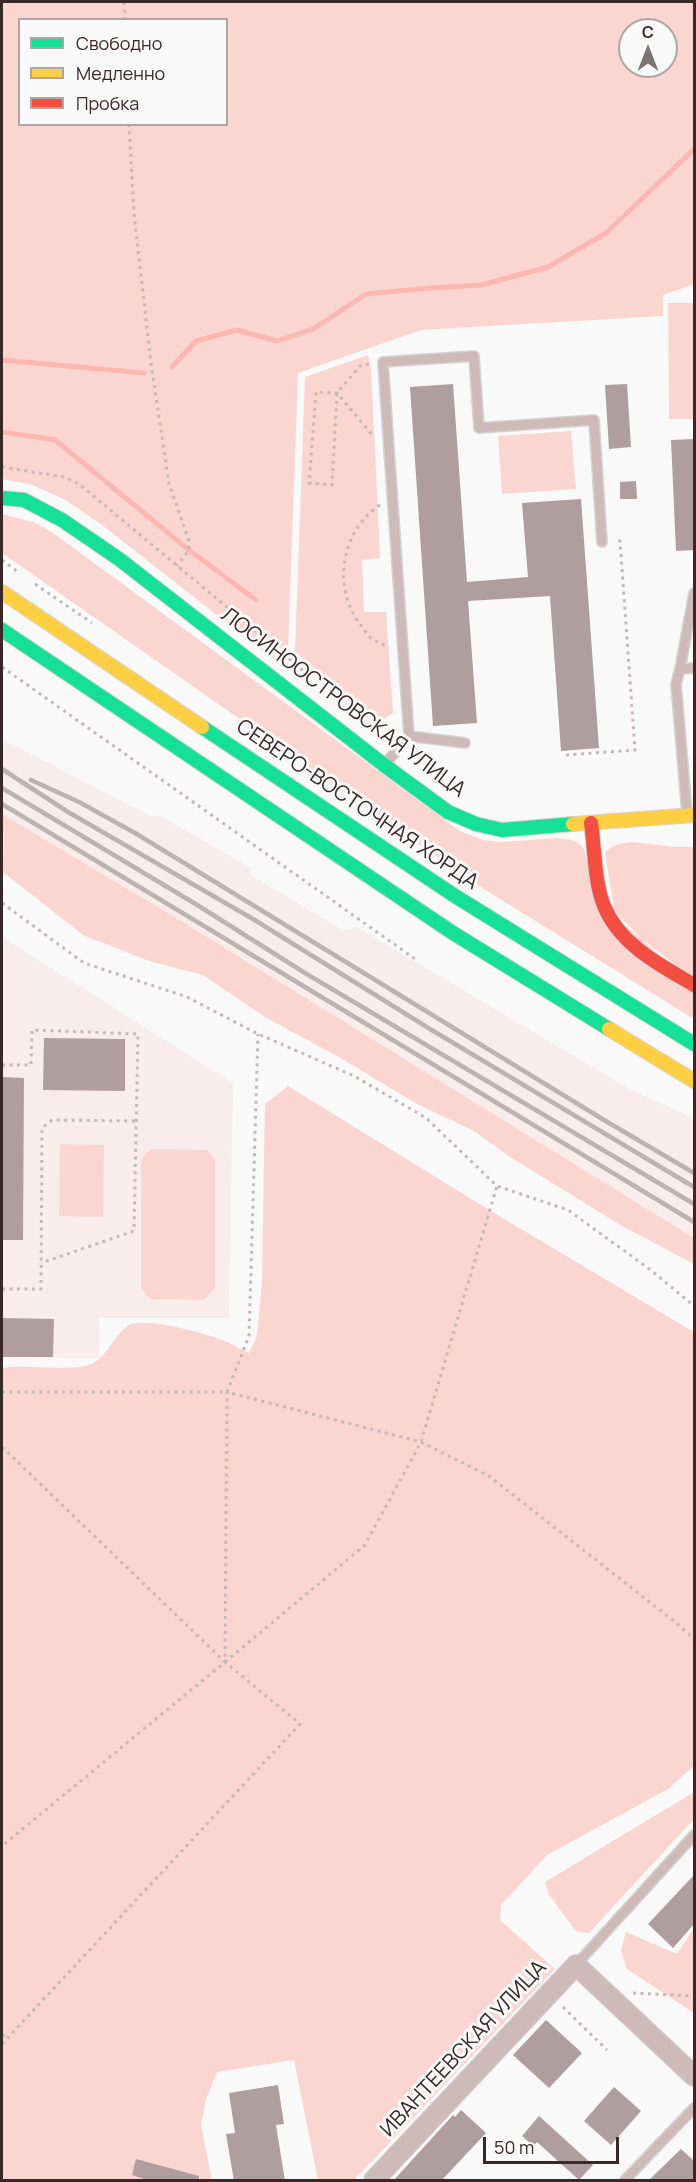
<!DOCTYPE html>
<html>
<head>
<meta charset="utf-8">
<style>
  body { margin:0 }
  #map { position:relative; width:696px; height:2182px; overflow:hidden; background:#f9f9f9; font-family:Manrope,sans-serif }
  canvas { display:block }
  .frame { position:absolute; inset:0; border:3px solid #382927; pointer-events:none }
  .legend { position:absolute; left:18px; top:18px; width:210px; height:108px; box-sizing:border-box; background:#f9f9f9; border:2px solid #aca6a5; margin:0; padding:8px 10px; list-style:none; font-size:18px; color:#382927 }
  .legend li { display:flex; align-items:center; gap:12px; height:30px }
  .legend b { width:30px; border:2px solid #aca6a5 }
  .north { position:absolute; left:618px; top:18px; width:60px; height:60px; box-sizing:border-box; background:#f9f9f9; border:2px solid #aca6a5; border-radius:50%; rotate:0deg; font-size:16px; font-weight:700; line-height:24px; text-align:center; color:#382927 }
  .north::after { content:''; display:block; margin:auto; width:21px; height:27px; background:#7c7270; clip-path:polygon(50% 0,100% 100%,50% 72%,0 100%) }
  .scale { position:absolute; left:483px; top:2137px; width:136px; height:27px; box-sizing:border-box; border:3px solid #382927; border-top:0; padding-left:8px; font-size:18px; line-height:21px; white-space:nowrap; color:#382927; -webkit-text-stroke:4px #f9f9f9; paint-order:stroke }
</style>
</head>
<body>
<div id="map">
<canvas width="696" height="2182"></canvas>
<div class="frame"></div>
<ul class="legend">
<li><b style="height:8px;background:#16e098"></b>Свободно</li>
<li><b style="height:8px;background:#ffcf43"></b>Медленно</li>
<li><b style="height:8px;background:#f24e42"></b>Пробка</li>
</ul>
<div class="north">С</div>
<div class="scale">50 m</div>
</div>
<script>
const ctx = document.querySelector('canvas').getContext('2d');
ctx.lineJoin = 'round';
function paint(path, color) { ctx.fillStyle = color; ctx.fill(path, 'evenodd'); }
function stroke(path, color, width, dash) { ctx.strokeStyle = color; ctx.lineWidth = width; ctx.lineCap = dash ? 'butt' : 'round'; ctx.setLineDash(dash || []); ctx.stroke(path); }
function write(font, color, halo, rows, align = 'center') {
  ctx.font = font + ' Manrope,sans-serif'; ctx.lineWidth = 6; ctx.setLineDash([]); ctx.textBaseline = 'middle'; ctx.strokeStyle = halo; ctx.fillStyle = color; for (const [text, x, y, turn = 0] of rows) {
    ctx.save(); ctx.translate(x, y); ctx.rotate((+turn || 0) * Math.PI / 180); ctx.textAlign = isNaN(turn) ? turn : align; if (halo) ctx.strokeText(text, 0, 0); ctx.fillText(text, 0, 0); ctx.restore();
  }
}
paint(new Path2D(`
  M2 739 152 817 159 815 251 868 249 874 343 930 357 927 633 1091 694 1118V1238L175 917 2 814Z
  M2 937 233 1083 229 1318H99V1358L2 1357Z`), '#f8edeb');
paint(new Path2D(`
  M2 2H694V284L663 295V316L421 330 298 373 288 650 278 663 102 525 67 501 33 485 2 479ZM20 20H226V124H20ZM630 30H666V66H630Z
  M668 303H694V419H669Z
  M368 355 371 369 380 558 362 560 364 612H386L393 713 378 723 295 652 305 377Z
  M571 431 576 489 502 494 498 436Z
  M2 514 36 523 53 533 460 831 483 840 502 842 557 838 571 840 579 843 584 849 593 889 694 992V1019L479 886 2 553Z
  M2 814 175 917 694 1238V1264L622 1226 510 1157 474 1131 417 1104 344 1060 265 1017 203 975 149 961 83 935 3 872 4 832 2 831Z
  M633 842 674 847H694V979L616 919 605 853C613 844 621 843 633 842Z
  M288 1086 504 1219 694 1332V1766L668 1789 547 1855 501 1905 500 1920 555 1969 354 2180H318L294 2060 217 2072 206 2099 201 2125 212 2180H2V1368C28 1364 67 1372 89 1365 106 1359 113 1337 127 1326 141 1315 208 1334 225 1341 233 1344 241 1350 249 1353L257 1336 262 1281 265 1104Z
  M60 1144 104 1145 103 1217 59 1216Z
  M150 1149 207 1150 215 1160V1288L203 1300 150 1299 141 1288V1160Z
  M694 1792V1819L589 1933 578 1932 574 1929 548 1893 545 1882Z
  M694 1928V2013L627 1969 621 1950 626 1932 677 1954Z`), '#fbd6d1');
stroke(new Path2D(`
  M2 360 144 373
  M172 367 196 341 237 330 277 341 313 329 366 294 430 288 481 285 548 267 606 233 694 149
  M2 432 55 440 189 550 256 600`), '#fcb7b0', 5);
paint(new Path2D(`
  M453 384 467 582 528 577 522 503 581 499 599 748 561 751 550 596 468 601 477 723 433 726 410 387Z
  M627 384 631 447 609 449 605 385Z
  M694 439V550L676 551 671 440Z
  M636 481 637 499H620V482Z
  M44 1038 125 1039V1091L43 1090Z
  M2 1077 24 1078 23 1240H2Z
  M2 1318 54 1319 53 1357H2Z
  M694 1875V1924L673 1948 648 1924Z
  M546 2020 582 2053 549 2088 513 2055Z
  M278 2085 284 2124 276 2125 285 2181H234L226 2134 235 2133 229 2093Z
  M614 2087 641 2111 611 2145 584 2121Z
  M461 2110 486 2133 441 2181H393L453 2115 455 2117Z
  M539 2116 593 2165 579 2180 537 2142 533 2146 522 2136Z
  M681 2149 694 2161V2181H648Z
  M136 2159 199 2176 198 2181H151L132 2175Z`), '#af9e9d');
const lane = new Path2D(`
  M680 669 694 593
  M409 736 465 743
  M386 763 409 736 383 362 474 356 479 428 594 420 602 542
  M687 813 676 684 680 669 694 668
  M576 1965 694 1835
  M625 2180 694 2108`);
const street = new Path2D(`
  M374 2180 576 1965 694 2076`);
const fast = new Path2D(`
  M2 498 24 500 62 520 119 559 384 765 448 812 476 824 502 830 573 824
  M2 630 453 933 609 1029
  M202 727 455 896 694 1044`);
const slow = new Path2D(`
  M2 592 202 727
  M573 824 694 815
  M609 1029 694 1081`);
const jam = new Path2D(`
  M591 823C595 850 594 881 604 906 620 945 660 965 694 985`);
stroke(lane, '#d6d4d3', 12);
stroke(street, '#d6d4d3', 22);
stroke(fast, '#d6d4d3', 16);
stroke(slow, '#d6d4d3', 16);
stroke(jam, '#d6d4d3', 16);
stroke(new Path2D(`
  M124 2 125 20
  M129 124 134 214 151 363 169 484 189 541V550L177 566
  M369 364 360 366 337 393 332 485 309 483 316 392 337 393 374 437
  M2 467 65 477 79 484 312 678
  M380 505C341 530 332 588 360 624 364 629 367 635 372 639 377 642 383 645 389 647
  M2 560 18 572
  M35 584 92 623
  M2 667 418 961
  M566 755 635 750 620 541H614
  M2 903 84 963 187 997 258 1034 354 1076 426 1118 497 1186 568 1210 652 1271 694 1306
  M2 1065H31L32 1030 138 1034 134 1231 41 1263
  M2 1289H41L42 1128 52 1120 136 1121
  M2 1392H227L249 1336 258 1034
  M2 1447 225 1662 2 1846
  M225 1662 365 1545 421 1442 497 1186
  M633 1993 694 1996
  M563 2007 607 2050
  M2 2035 9 2036
  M2 2044 300 1724 225 1662 227 1392 421 1442 489 1476 675 1622 694 1639`), '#c5b9b8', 3, [3, 4.5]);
stroke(lane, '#cebbb8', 9);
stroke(street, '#cebbb8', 20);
stroke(fast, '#16e098', 14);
stroke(slow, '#ffcf43', 14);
stroke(jam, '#f24e42', 14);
stroke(new Path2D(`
  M2 769 68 812 253 919 430 1029 694 1187
  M31 780 79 802 135 833 604 1120 694 1173
  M2 788 194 903 305 973 694 1204
  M2 804 694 1222`), '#bbb2b1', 4.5);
write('21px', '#382927', '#f9f9f9', [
  ["ЛОСИНООСТРОВСКАЯ УЛИЦА",343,703,37],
  ["СЕВЕРО-ВОСТОЧНАЯ ХОРДА",357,805,34],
  ["ИВАНТЕЕВСКАЯ УЛИЦА",464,2049,-47]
]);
</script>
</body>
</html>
